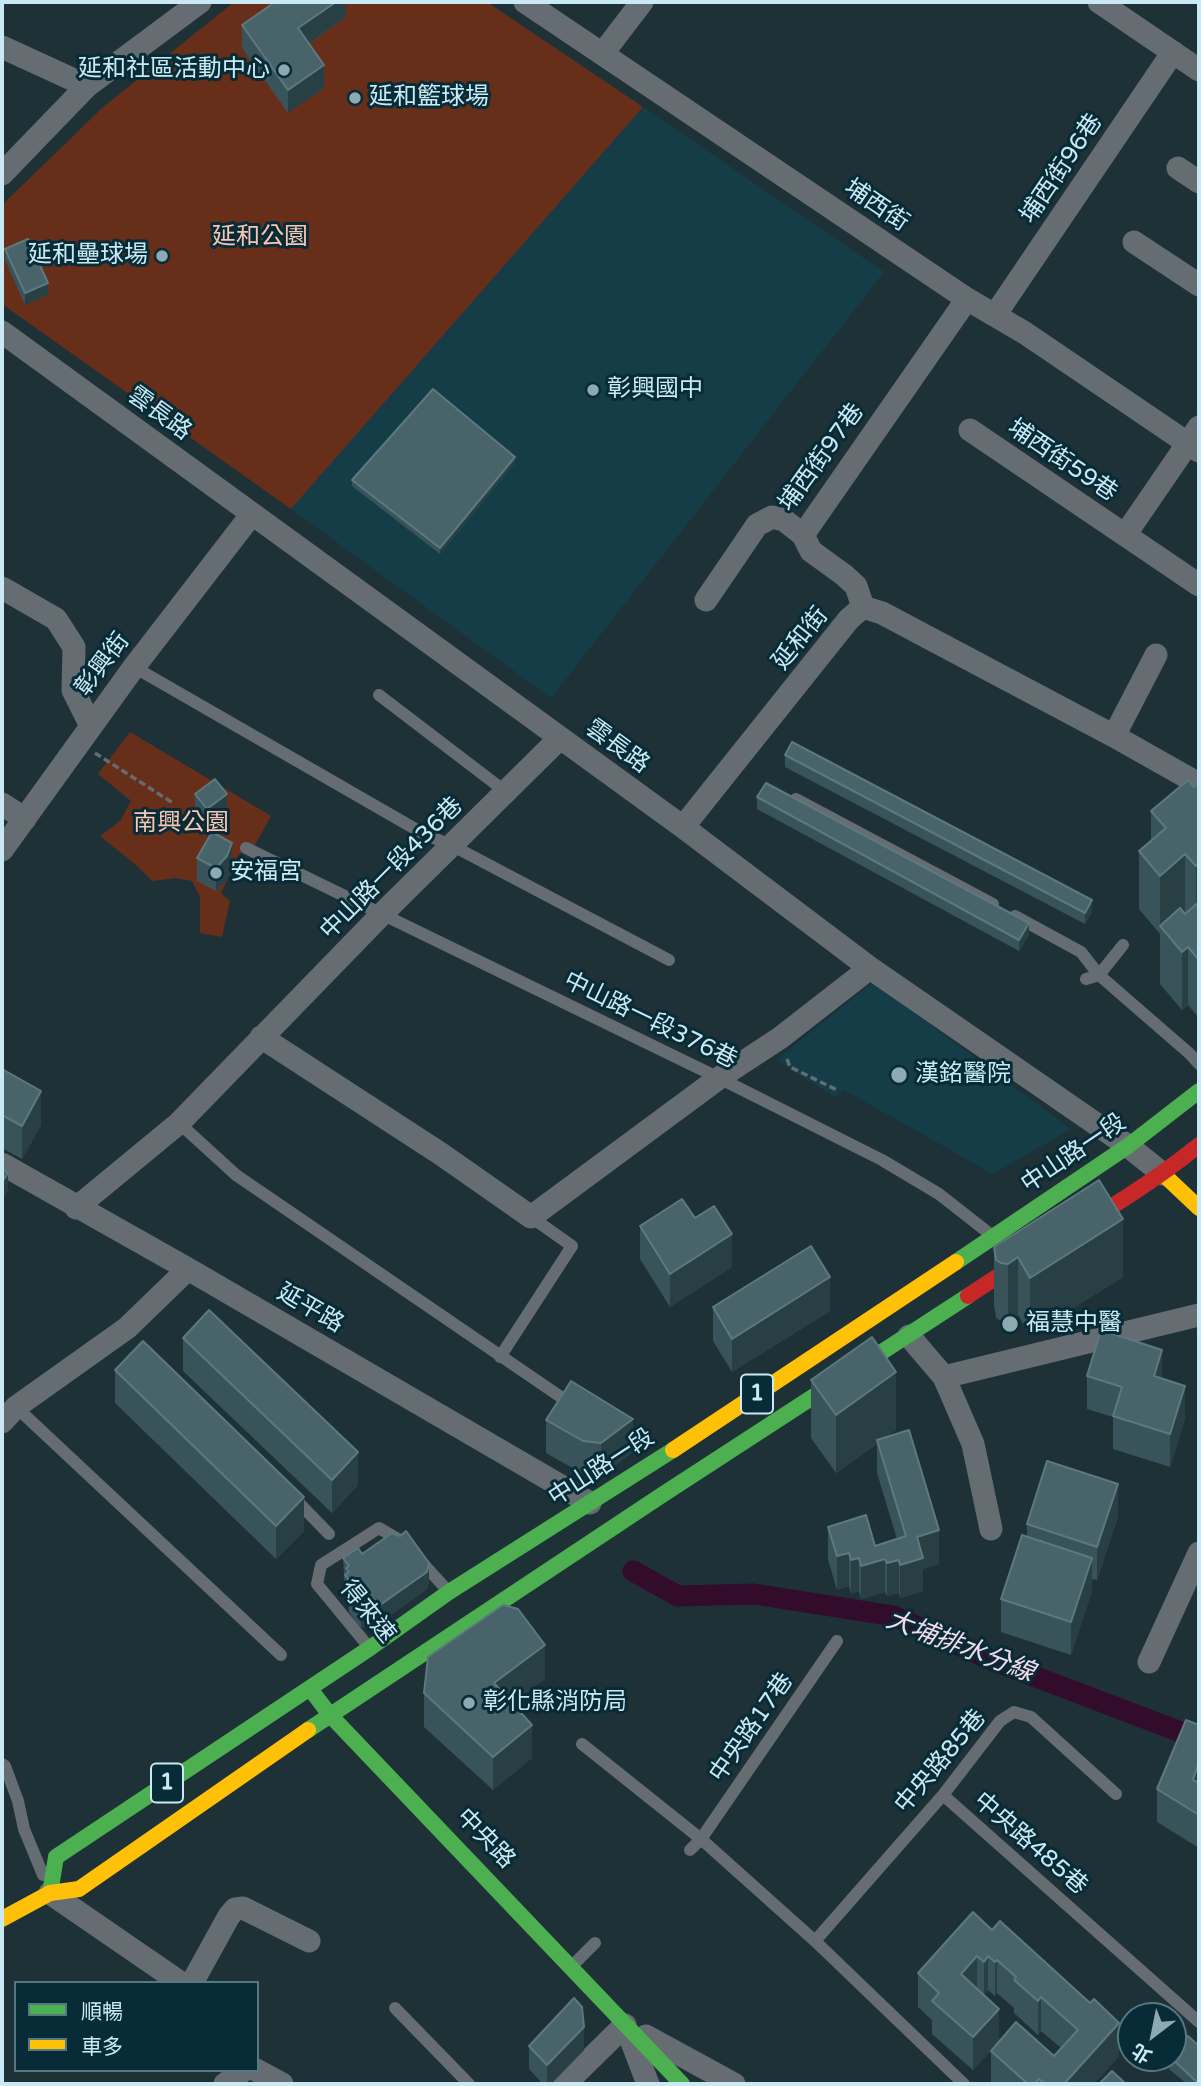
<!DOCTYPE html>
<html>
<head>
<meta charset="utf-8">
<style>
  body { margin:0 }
  #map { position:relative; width:1201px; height:2086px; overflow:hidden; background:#1e3136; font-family:"Varela Round","Noto Sans TC",sans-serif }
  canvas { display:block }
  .frame { position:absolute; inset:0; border:4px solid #c9eaf5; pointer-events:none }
  .legend { position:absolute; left:14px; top:1981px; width:245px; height:91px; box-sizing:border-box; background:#072c37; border:2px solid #557883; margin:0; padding:9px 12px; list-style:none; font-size:21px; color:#c9eaf5 }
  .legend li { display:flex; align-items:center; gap:14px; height:35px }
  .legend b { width:35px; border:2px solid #557883 }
  .north { position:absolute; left:1117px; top:2002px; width:70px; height:70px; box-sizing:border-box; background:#072c37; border:2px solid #557883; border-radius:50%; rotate:212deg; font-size:19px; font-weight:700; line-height:28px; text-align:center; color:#c9eaf5 }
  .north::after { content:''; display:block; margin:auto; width:24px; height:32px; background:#8da9b2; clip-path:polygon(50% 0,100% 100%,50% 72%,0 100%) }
</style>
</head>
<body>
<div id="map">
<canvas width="1201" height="2086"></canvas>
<div class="frame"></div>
<ul class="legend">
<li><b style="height:9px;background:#4caf50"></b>順暢</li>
<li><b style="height:9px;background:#ffc107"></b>車多</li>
</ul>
<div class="north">北</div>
</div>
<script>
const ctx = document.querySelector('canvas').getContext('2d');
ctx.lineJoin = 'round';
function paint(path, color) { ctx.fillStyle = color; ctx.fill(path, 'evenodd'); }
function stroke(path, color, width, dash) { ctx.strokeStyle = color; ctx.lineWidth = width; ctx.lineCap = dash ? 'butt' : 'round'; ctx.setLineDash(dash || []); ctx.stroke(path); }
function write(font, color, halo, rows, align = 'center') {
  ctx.font = font + ' "Varela Round","Noto Sans TC",sans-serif'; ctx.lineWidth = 6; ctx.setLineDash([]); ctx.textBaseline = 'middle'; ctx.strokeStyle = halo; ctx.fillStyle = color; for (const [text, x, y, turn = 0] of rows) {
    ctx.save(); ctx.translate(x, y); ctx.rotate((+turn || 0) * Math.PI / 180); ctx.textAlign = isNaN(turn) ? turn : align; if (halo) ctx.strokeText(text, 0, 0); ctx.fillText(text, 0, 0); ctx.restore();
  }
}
paint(new Path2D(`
  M643 107 884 272 551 698 291 509Z
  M873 982 1071 1129 993 1174 844 1090 835 1097 776 1060Z`), '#153d48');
paint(new Path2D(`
  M234 2H487L643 107 291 509 2 304V205L102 108Z
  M130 732 271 816 252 850 239 854 221 893 230 901 222 937 200 933V897L192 881 176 878 152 881C135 862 119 852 100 836L120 821 131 801 98 774Z`), '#672f19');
stroke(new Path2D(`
  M633 1571 678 1596 754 1594 894 1616 994 1661 1199 1739`), '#330c2b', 21);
stroke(new Path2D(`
  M95 753 173 803
  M787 1059 790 1067 837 1090`), '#636c72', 3.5, [7, 3.5]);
stroke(new Path2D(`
  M134 667 424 834 453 846 669 960
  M379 695 506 792
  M796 799 993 904
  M246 848 719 1078 882 1160 939 1194 990 1234
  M1015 916 1081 952 1099 975 1086 979
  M1123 945 1099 975 1190 1054 1199 1064
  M179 1123 236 1175 574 1406
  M500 1357 572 1246 531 1217
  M16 1407 281 1655
  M294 1498 329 1534
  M418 1558 448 1591
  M368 1646 317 1584 321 1565 379 1528 403 1542
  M582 1744 701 1839 815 1941 964 2084
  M2 1764 5 1766 18 1801 24 1829 43 1875
  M943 1795 1199 2022
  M690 1850 701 1839 837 1641
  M815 1941 943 1795 1000 1721 1014 1712 1031 1717 1116 1794
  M571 1967 595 1943
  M395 2008 469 2084`), '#656c72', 12);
stroke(new Path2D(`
  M525 2 967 299 1025 333 1199 451
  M1099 2 1199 70
  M2 47 87 86
  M603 53 642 2
  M1178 168 1199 182
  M2 174 87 86 200 2
  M1134 242 1199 285
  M995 315 1173 52
  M2 332 683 827 870 968 1128 1146 1163 1174
  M970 430 1199 585
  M803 535 967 299
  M1125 535 1199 427
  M2 588 56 619 74 647 73 690 91 726
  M706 600 757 525 772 517 784 520 803 535 811 551 844 575 856 586 863 607
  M1114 736 1156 655
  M2 804 25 819
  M683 827 849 619 863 607 882 613 1114 736 1199 784
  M2 850 134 667 252 514
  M261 1037 441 1154 531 1217 719 1078 780 1038 870 968
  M2 1164 188 1269 590 1503
  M76 1208 179 1123 383 913 560 738
  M909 1336 944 1377 973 1444 991 1529
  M944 1377 1199 1315
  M2 1422 16 1407 127 1328 188 1269
  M1149 1662 1199 1553
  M50 1893 181 1983
  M192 1983 229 1916 235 1909 243 1908 309 1941
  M646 2036 734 2084
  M630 2037 648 2084
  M256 2070 282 2084
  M225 2084 244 2070
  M565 2084 625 2025`), '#656c72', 23);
stroke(new Path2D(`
  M956 1262 1128 1146 1199 1091
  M314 1694 330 1715 682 2084
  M308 1730 662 1495 968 1296
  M50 1893 56 1857 370 1648 449 1592 673 1450`), '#4caf50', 16);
stroke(new Path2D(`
  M1163 1174 1199 1208
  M673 1450 956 1262
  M2 1919 50 1893 79 1889 308 1730`), '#ffc107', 16);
stroke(new Path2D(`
  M968 1296C1044 1244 1128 1203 1199 1145`), '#c62828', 16);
paint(new Path2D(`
  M346 2V17L309 44 324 88 288 113 242 48V25Z
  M5 249 48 295 25 305 5 260Z
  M515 463 440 554 352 486V480Z
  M785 755 1092 912 1085 924 785 767Z
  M1199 782V1018L1188 1005 1182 1010 1160 984V934L1139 909V851L1151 840V811L1194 787Z
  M195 794 227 817 207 832 195 817Z
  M757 797 1029 935 1019 951 757 809Z
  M197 858 232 866 227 880 216 891 197 881Z
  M2 1069 41 1125 22 1159 2 1148Z
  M695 1218 732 1267 670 1307 640 1259V1226Z
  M994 1247 1123 1277 1030 1335 1018 1315 1008 1321H1001L996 1318 994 1305Z
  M713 1307 830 1311 732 1372 713 1341Z
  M183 1338 358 1485 332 1513 183 1371Z
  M115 1370 304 1531 276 1559 115 1403Z
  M1087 1376 1162 1379 1185 1419 1170 1467 1113 1449V1417L1087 1409Z
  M811 1380 896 1430 885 1437 939 1564 923 1569V1591L900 1598 899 1593 887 1596 885 1592 861 1599 859 1591 851 1594 849 1586 837 1590 828 1560V1527L875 1546 897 1539 877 1473V1444L836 1473 811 1438Z
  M546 1420 633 1452 601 1476 583 1474 546 1453Z
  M1118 1517 1097 1580 1092 1579V1591L1071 1655 1001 1632V1599L1027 1536V1524Z
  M362 1554 429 1581 427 1589 370 1630 367 1625 361 1629 349 1612V1597L345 1592 343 1558Z
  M545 1679 512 1703 532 1758 493 1790 424 1727V1693Z
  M1199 1725V1848L1157 1822V1789Z
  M973 1912 1119 2056 1094 2084H991V2051L1054 2056 1061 2048 1041 2031 1038 2035 1014 2013V2008L997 1993 995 1996 988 1990 984 1995 999 2042 973 2070 932 2034V2020L918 2007V1973Z
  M529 2046 584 2050 551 2084H543L529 2069Z
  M1169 2058H1173L1199 2084H1187L1169 2069Z`), '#39535a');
paint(new Path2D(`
  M336 2H346V17L298 51V28Z
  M324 65V88L288 113V90Z
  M48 283V295L25 305V293Z
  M515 457V463L440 554V548Z
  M227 794V817L207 832V809Z
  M232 843V866L227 880 216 891V868Z
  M1185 854V912L1163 931 1160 926V876Z
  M1199 863V920L1196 923V866Z
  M1092 900V912L1085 924V913Z
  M1029 923V935L1019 951V940Z
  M1188 947V1005L1182 1010V952Z
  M41 1091V1125L22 1159V1126Z
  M8 1173V1190L2 1200V1182Z
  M1123 1219V1277L1030 1335V1278Z
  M732 1234V1267L670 1307V1274Z
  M1018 1257V1315L1008 1321V1264Z
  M830 1277V1311L732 1372V1339Z
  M1162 1350V1383L1154 1376Z
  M896 1372V1430L878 1443 877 1440V1444L836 1473V1415Z
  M1185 1386V1419L1170 1467V1434Z
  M633 1419V1452L601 1476V1443Z
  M358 1452V1485L332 1513V1480Z
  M1118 1484V1517L1097 1580V1547Z
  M304 1497V1531L276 1559V1526Z
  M939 1530V1564L923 1569V1591L900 1598V1565L917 1537Z
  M849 1553V1586L837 1590V1556Z
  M859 1558V1591L851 1594V1560Z
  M1092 1558V1591L1071 1655V1622Z
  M885 1559V1592L861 1599V1566Z
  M899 1560V1593L887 1596V1563Z
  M429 1563V1581L427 1589 370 1630V1612Z
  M367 1608V1625L361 1629V1611Z
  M545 1645V1679L494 1716V1683Z
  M532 1725V1758L493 1790V1757Z
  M1199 1762V1795L1193 1813V1780Z
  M977 1956V1989L961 1974Z
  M988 1956V1990L984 1995V1962Z
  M997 1960V1993L995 1996V1962Z
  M1041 1997V2031L1038 2035V2001Z
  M999 2009V2042L973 2070V2037Z
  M1119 2023V2056L1094 2084H1064Z
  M584 2027V2050L551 2084H547V2065Z`), '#283f44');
const building = new Path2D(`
  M275 2H336L298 28 324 65 288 90 242 25Z
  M28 239 48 283 25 293 5 249Z
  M433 389 515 457 440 548 352 480Z
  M792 742 1092 900 1085 913 785 755Z
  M215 779 227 794 207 809 195 794Z
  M1188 780 1194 787 1199 782V863L1196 866 1185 854 1160 876 1139 851 1166 828 1151 811Z
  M766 783 1029 923 1019 940 757 797Z
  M212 832 232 843 227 856 216 868 197 858Z
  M1199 902V960L1188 947 1182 952 1160 926 1180 908 1185 914Z
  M2 1069 41 1091 22 1126 2 1115Z
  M2 1169 8 1173 2 1182Z
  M1099 1180 1123 1219 1030 1278 1018 1257 1008 1264 1001 1263 996 1260 994 1247Z
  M682 1199 695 1218 714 1206 732 1234 670 1274 640 1226Z
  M811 1246 830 1277 732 1339 713 1307Z
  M209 1310 358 1452 332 1480 183 1338Z
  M1101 1330 1162 1350 1154 1376 1185 1386 1170 1434 1113 1416 1122 1387 1087 1376Z
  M872 1337 896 1372 836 1415 811 1380Z
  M143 1341 304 1497 276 1526 115 1370Z
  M571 1381 633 1419 601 1443 583 1441 546 1420Z
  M909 1430 939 1530 917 1537 923 1558 900 1565 899 1560 887 1563 885 1559 861 1566 859 1558 851 1560 849 1553 837 1556 828 1527 866 1515 875 1546 906 1536 877 1440Z
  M1047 1461 1118 1484 1097 1547 1027 1524Z
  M406 1531 429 1563 427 1572 370 1612 367 1608 361 1611 349 1594 355 1589 345 1575 349 1572 346 1568 349 1566 343 1558 358 1548 362 1554 392 1533 400 1536Z
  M1022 1535 1092 1558 1071 1622 1001 1599Z
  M503 1605 518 1609 545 1645 494 1683 532 1725 493 1757 424 1693 428 1657Z
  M1186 1720 1199 1725V1762L1193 1780 1199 1783V1815L1157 1789Z
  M973 1912 992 1930 1000 1921 1090 2003 1094 1999 1119 2023 1064 2084H1045L1039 2079 1034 2084H1028L991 2051 1016 2022 1054 2056 1078 2030 1041 1997 1038 2001 1014 1980 1016 1977 997 1960 995 1962 988 1956 984 1962 977 1956 961 1974 999 2009 973 2037 932 2001 939 1993 918 1973Z
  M574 1998 582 2007 584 2027 547 2065 529 2046Z
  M1188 2036 1199 2046V2084L1171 2058H1173V2053Z
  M1112 2071 1126 2084H1099Z`);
paint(building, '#48646a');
stroke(building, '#5c7980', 2);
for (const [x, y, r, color] of [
  [284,70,7,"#8da9b2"],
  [355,98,7,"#8da9b2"],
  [162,256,7,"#8da9b2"],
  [593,390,7,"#8da9b2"],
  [216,873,7,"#8da9b2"],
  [899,1075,9,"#8da9b2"],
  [1010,1324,9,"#8da9b2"],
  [469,1703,7,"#8da9b2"]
]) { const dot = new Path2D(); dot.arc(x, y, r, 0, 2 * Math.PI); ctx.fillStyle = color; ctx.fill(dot); stroke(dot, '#072c37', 2.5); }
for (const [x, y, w] of [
  [757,1394,32],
  [167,1783,32]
]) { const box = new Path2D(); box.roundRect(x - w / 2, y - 19.5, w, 39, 5); ctx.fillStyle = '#072c37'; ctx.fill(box); stroke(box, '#c9eaf5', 2); }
write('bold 23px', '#c9eaf5', null, [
  ["1",757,1394],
  ["1",167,1783]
]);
write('24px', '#c9eaf5', '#072c37', [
  ["延和社區活動中心",270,70,"right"],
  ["延和籃球場",369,98],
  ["延和壘球場",148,256,"right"],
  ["彰興國中",607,390],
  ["安福宮",230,873],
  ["漢銘醫院",915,1075],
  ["福慧中醫",1026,1324],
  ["彰化縣消防局",483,1703]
], 'left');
write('24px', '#c9eaf5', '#072c37', [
  ["埔西街96巷",1062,169,-56],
  ["埔西街",876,206,34],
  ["雲長路",159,414,36],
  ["埔西街97巷",822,458,-54],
  ["埔西街59巷",1062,461,34],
  ["延和街",801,639,-51],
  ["彰興街",103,665,-53],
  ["雲長路",617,747,36],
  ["中山路一段436巷",392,869,-45],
  ["中山路一段376巷",650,1021,26],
  ["中山路一段",1074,1154,-34],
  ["延平路",310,1309,30],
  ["中山路一段",602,1468,-33],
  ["得來速",367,1612,51],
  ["中央路17巷",752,1728,-55],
  ["中央路85巷",941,1762,-50],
  ["中央路",485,1839,46],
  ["中央路485巷",1030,1844,41]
]);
write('24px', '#fbc5b2', '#072c37', [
  ["延和公園",260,238],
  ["南興公園",181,824]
]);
write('italic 26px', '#f5dceb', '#072c37', [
  ["大埔排水分線",960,1647,21]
]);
</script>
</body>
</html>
